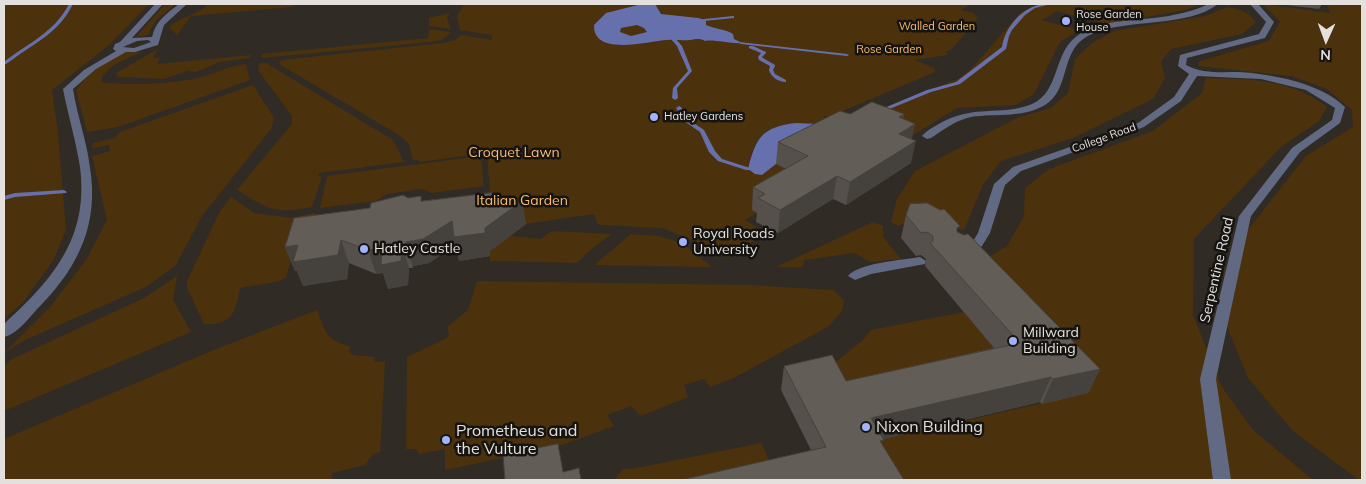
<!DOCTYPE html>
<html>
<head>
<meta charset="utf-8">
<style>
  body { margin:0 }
  #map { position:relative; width:1366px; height:484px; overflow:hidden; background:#302b25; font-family:Mulish,sans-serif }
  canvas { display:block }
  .frame { position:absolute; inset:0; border:5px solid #e4e0dd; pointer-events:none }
  .north { position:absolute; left:1301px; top:15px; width:50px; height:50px; -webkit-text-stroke:4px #161411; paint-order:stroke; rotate:182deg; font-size:14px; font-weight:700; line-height:20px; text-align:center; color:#e4e0dd }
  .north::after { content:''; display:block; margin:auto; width:18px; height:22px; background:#e4e0dd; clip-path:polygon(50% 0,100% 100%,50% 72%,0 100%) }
</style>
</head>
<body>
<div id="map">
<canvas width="1366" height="484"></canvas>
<div class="frame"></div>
<div class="north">N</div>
</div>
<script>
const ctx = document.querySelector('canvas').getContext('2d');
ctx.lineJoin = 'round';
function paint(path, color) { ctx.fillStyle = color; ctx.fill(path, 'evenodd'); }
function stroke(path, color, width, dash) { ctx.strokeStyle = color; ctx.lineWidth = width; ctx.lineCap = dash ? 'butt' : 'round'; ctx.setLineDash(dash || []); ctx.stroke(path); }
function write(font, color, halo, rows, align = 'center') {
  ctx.font = font + ' Mulish,sans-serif'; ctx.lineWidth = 5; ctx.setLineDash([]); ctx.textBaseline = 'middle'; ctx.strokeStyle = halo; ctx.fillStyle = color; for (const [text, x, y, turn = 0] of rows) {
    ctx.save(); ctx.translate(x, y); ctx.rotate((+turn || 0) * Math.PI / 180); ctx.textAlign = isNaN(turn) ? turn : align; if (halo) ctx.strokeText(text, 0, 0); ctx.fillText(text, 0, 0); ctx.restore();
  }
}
paint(new Path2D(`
  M4 4H149L109 45 52 90 58 133 66 230 54 259 24 301 4 319Z
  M165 4H176L155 21 148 35 136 37Z
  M209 4H293L292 7 191 16 177 35 169 27C181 16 196 16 209 4Z
  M464 4H971L961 10 973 13 978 18 952 49 946 52 948 55 915 60 934 68 935 72 831 116H824L826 123C783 127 757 116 748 169L762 175 776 164 786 169 752 210 757 213 745 220 769 235 747 244 727 258 709 247 662 228 602 225 598 224 594 214 498 228 492 216 487 153 419 162V160H413L409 144 399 135 279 64 281 60 443 43 455 40 461 35 492 40V35L460 30 457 16Z
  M1038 4H1201L1185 10 1107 24 1057 11 1042 20 1079 30 1060 42 1034 94 1016 105 957 108 910 137 862 116 958 79 972 68 1020 13Z
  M1263 4 1330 13 1327 4H1362V480H1359L1293 431 1248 378 1227 327 1224 271 1236 245 1306 156 1353 127 1352 110 1327 89 1292 76 1198 66 1200 61 1269 41 1280 22Z
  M1227 7C1240 9 1248 12 1256 22L1242 34 1171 49 1161 61 1165 78 1153 99 1073 138 1001 161 983 185 964 230 913 220 898 226 891 222 897 199 915 171 1019 117 1051 108 1068 93 1075 59 1092 43 1114 31 1205 16Z
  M450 13 447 18 451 29 429 26V18Z
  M429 29 451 32 442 40 430 42 261 58 262 54 428 38Z
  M158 49 153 58H160L157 64 251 55 250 58 220 62 196 72 187 71 164 79 118 77 116 73Z
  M143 51C130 58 104 65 101 82 127 86 177 84 202 77 218 72 228 66 246 64L250 80 118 127 87 132 76 90C88 75 103 59 123 53 129 52 137 52 143 51Z
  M260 63H266L393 140 404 162 319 173 318 176 322 177 312 207C273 214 270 210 237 190L292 124V116L258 70Z
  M1206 78C1249 79 1292 79 1327 107L1319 121 1281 147 1194 239 1193 315 1222 387 1253 430 1313 480H882L866 443 1087 393 971 268 1007 246 1024 216 1025 188 1049 169 1153 131 1202 93Z
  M253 85 274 118 271 129 202 216 176 265 146 287 25 340 4 353 51 306 86 260 107 220 92 156 110 151 109 145 92 148 93 143 115 138 120 132Z
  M481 156 484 186 432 193 422 189 387 194 376 201 320 208 327 176Z
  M231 197 254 213 291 218 315 213 314 223 295 248 286 277 280 281 240 288C235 312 234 325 204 324L187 288V281L220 211Z
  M873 222 883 226V237L901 259 870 262 855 253 804 260 803 267H776Z
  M551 231 612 234 589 251 577 263 490 261 489 240 503 241 510 236 541 239Z
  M631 234 658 236 682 243 712 267 594 265Z
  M177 276 173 300 191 332 4 411V366L10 360 144 298Z
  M477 281 749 285 833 290 844 300 842 311 829 326 734 378 710 387 704 379 684 385 688 397 641 416 631 406 607 415 614 426 559 446 445 470V449L419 454 416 449H406L407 357 447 338 449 334 447 327 468 310Z
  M317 310C325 331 326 341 350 346L349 352 353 355 374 357 375 362 385 361 380 452 373 454 365 465 332 473V480H4V439L216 349Z
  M964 312 1012 369 855 402 833 364 863 340 871 330Z
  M761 443 778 480H614L623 469H631Z`), '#4c310d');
paint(new Path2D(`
  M642 4H655L661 14 698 18 706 20V25C715 29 725 29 733 34L734 39 742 43C731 44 712 39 705 41 700 38 696 39 690 40 683 41 675 39 667 40 648 41 593 57 594 25L606 13ZM637 25 644 28 647 32 631 36 620 32 621 28Z
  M796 123 817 124 776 164 762 175 755 174 748 169C756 137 762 127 796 123Z`), '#6570ac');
paint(new Path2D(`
  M69 4H73C61 28 44 38 23 52 17 56 10 62 4 65V62C28 43 54 33 69 4Z
  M1043 4H1051L1035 8 1025 15 1012 30 1009 36 1006 49 960 84 931 92 882 112H878L877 111 927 90 956 82 1002 47C1005 27 1022 7 1043 4Z
  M733 16H734V18L704 21 702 20 704 19Z
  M671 38H675L682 46 692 71 677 88 678 98 675 100 672 98 673 88 688 71 677 46 671 39Z
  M739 42 847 54 849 55 847 56 741 44 739 43Z
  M749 46H753L766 52V53L762 57 763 58 775 65V66L773 70 775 74 786 80V82C778 82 771 77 769 70L770 66 759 60 758 57 761 53 749 48Z
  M679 106 681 107 688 119 704 130 715 151 722 159 750 168 751 169 750 170H746L718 161 709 152 700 132 684 121 676 108Z
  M64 190 67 192 66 193 15 197 4 200V196L15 193Z`), '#6570ac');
paint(new Path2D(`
  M155 4H163L132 38 152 37C155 22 167 13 179 4H187L164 25 158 45 135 52H126L96 69 73 89C77 116 87 141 90 168 99 223 79 266 41 305 31 315 18 334 4 337V324C53 279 89 238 80 167 76 141 68 115 63 89L84 70 116 51 113 49 115 44 120 42ZM148 40 151 42 134 48 123 47 137 41Z
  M1209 4H1218C1188 28 1128 18 1092 34 1060 47 1071 84 1049 102 1028 119 995 113 971 117 956 120 943 130 931 138L927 139 922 136C926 131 932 128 937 125 974 103 999 117 1032 104 1060 92 1053 53 1077 36 1101 18 1140 21 1169 16 1183 13 1196 10 1209 4Z
  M1250 4H1258L1274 22 1265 38 1187 58 1186 65C1202 74 1222 72 1239 72 1272 74 1321 83 1345 107L1340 123 1300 152 1251 216 1216 379 1231 480H1213L1200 379 1239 216 1292 148 1332 120 1335 108 1306 90 1261 79 1197 76 1181 101 1144 127 1021 171 1005 185 990 233 982 246 968 255H960L958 252 973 241 978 233 994 184 1013 167 1138 123 1174 97 1189 74 1178 66 1180 55 1259 34 1266 22Z
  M920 257 926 261 925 264 871 274 855 280 848 276C858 263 903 260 920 257Z`), '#626983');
paint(new Path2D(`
  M1278 4H1322L1319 9Z
  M850 114H904L903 119 912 139 911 163 846 205 833 199 778 233 756 222 757 213 752 210 753 187 786 169 776 164 778 142Z
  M492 193 495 205 522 201 526 224 490 251V256L459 261 456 245 429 263 413 266V268H409L408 285 388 289 383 273 376 274 349 263 347 279 303 286 297 271H295L285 247 370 208 408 198 422 201Z
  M906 215 959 232 1100 369 1088 393 1042 404 1040 402 884 439 811 450 781 390 784 366 846 381 994 348 925 266 926 259 921 255 916 256 901 238Z`), '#55504b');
paint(new Path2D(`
  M904 114 900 133 915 124 911 144 916 141 911 163 846 205 850 182 899 117Z
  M837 176 833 199 778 233 780 210Z
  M492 193 497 215 522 201 526 224 490 251V256L459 261 456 245 429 263 413 266V268L406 242 452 221 485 228 493 205Z
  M341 240 349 263 347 279 303 286 297 271H295L285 247Z
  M402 245 409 268 408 285 388 289 383 273 376 274 368 250Z
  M1100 369 1088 393 1042 404 1053 379Z
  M1051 377 1040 402 866 443 871 418Z`), '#45413d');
const building = new Path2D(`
  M872 102 904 114 899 117 915 124 899 134 916 141 850 182 837 176 780 210 758 198 765 194 753 187 808 156 778 142 840 111 850 114Z
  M492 193 493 205 522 201 485 228V233L454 237 452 221 423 239 406 242V244L402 245 401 261 381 265 382 248 368 250 341 240 338 255 293 262 298 245 285 247 294 218 370 208 371 203 403 195 408 198 421 196V201Z
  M927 203 940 210 944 209 960 226 957 228V232L964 235 968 234 1100 369 1053 379 1051 377 871 418 884 440 880 441 904 480H681L826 447 784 366 832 355 846 381 1020 343 930 243 933 241V236L927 232 921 233 906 215 910 204Z
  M558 444 563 472 579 468 581 480H505L503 455Z`);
paint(building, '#635d57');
stroke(building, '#45413d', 1);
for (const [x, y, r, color] of [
  [1066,21,5,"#a2b2fd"],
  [654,117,5,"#a2b2fd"],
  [683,242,5,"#a2b2fd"],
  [364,249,5,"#a2b2fd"],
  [1013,341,5,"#a2b2fd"],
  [866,427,5,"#a2b2fd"],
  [446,440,5,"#a2b2fd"]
]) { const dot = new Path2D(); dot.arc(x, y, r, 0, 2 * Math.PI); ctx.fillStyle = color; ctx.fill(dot); stroke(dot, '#161411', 2); }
write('11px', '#e4e0dd', '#161411', [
  ["Rose Garden",1076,15],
  ["House",1076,28],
  ["Hatley Gardens",664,117]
], 'left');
write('11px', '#fcbb6b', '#161411', [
  ["Walled Garden",937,27],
  ["Rose Garden",889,50]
]);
write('11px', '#e4e0dd', '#161411', [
  ["College Road",1104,138,-20]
]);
write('14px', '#fcbb6b', '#161411', [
  ["Croquet Lawn",514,153],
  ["Italian Garden",522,201]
]);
write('14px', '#e4e0dd', '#161411', [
  ["Royal Roads",693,234],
  ["University",693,250],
  ["Hatley Castle",374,249],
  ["Millward",1023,333],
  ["Building",1023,349]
], 'left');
write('14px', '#e4e0dd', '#161411', [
  ["Serpentine Road",1217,270,-77]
]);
write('16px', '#e4e0dd', '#161411', [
  ["Nixon Building",876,427],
  ["Prometheus and",456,431],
  ["the Vulture",456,449]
], 'left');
</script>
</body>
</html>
